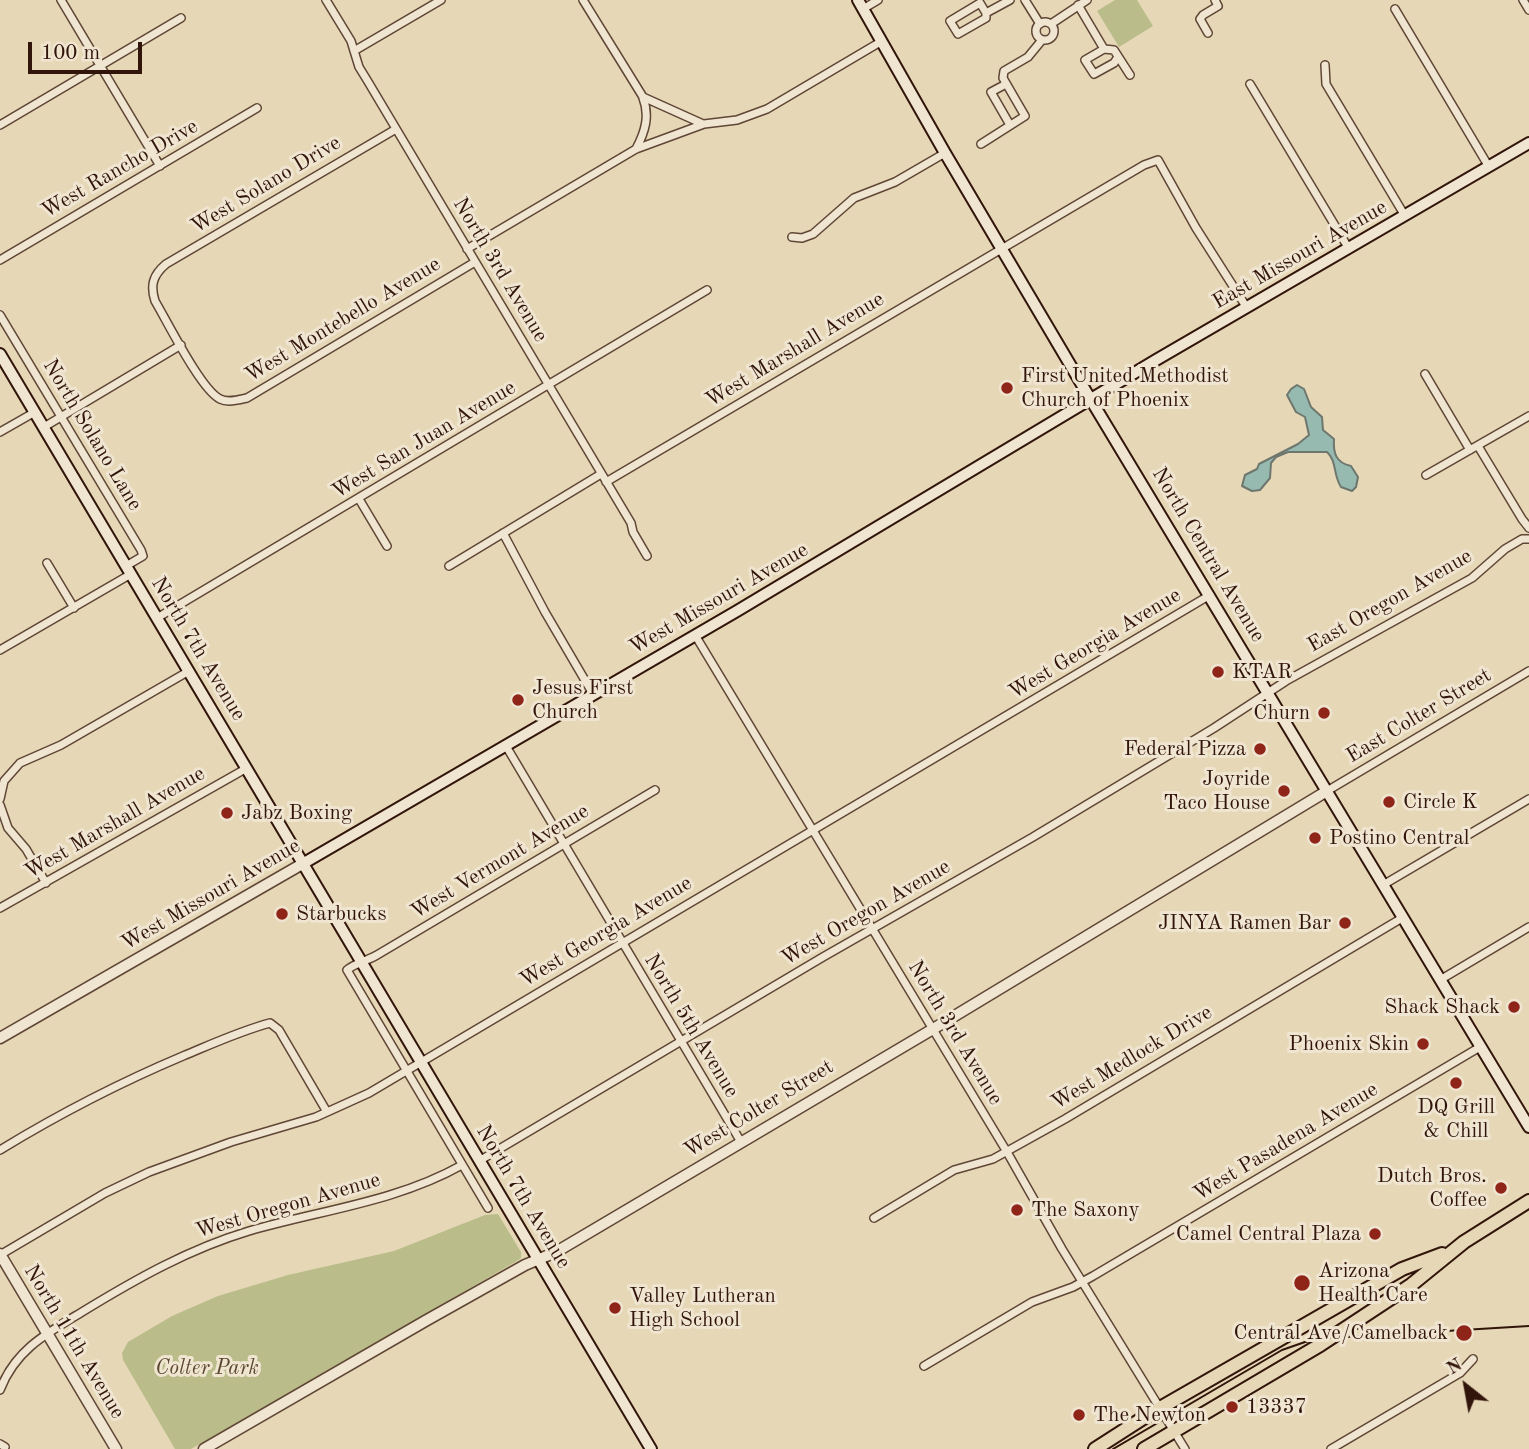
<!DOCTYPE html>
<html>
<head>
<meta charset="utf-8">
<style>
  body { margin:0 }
  #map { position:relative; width:1529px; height:1449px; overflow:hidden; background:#e6d7b7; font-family:"Old Standard TT",serif }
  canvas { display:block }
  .north { position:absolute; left:1431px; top:1351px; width:70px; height:70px; -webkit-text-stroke:5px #efe5d0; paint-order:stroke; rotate:329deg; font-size:19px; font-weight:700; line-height:28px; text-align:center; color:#32150a }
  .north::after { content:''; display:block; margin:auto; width:24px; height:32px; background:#32150a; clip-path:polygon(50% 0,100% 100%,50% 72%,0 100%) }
  .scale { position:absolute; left:28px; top:42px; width:114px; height:32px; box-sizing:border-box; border:4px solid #32150a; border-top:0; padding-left:9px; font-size:21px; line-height:24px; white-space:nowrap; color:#32150a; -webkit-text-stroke:5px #efe5d0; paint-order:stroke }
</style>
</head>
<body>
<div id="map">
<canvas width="1529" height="1449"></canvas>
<div class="north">N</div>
<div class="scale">100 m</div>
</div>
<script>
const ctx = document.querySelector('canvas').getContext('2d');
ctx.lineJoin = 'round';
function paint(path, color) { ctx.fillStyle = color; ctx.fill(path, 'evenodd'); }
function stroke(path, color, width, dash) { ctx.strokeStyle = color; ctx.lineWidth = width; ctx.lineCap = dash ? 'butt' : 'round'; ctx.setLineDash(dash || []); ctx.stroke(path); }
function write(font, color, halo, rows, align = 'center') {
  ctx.font = font + ' "Old Standard TT",serif'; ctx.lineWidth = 6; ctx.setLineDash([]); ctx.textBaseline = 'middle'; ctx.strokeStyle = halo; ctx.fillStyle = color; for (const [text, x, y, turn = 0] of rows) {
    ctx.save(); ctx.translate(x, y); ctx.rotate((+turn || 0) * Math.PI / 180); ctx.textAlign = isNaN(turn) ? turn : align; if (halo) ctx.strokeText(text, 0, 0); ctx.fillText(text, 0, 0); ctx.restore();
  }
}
paint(new Path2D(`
  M1115 0H1137L1153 26 1119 47 1097 11Z
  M498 1214 521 1252V1258L517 1261 191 1449H175L123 1360 122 1353 128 1342 172 1316 218 1296 288 1275 394 1251 485 1215Z`), '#babd8a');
const water = new Path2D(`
  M1297 385 1304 389 1311 407 1322 417 1323 430 1334 439C1333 453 1336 463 1351 466L1358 477 1356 487 1352 491 1341 487C1333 475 1337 461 1327 452H1288L1276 457 1271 463 1270 478 1260 490 1252 491 1242 486 1245 475 1257 469 1259 464 1298 444 1309 435 1305 417 1296 412 1287 395 1291 389Z`);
paint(water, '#96b9b0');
stroke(water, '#6e776e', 2);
const minor = new Path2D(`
  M61 0 160 166
  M326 0 351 41 359 67 367 80 631 523 633 532 647 556
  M583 0 643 97 703 124
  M1025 0 1040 24
  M1523 0 1529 10
  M1078 5 1104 49 1085 60 1094 74 1114 63 1118 57
  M863 9 878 0
  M1395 9 1489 167
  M986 13 980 3 950 21 958 34 986 18V13L1010 0
  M1036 31a9 9 0 1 1 18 0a9 9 0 1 1-18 0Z
  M1051 24 1087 0
  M1208 33 1200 19 1203 15 1218 6 1215 0
  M1104 49 1114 50 1130 75
  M354 51 441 0
  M1325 65 1326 84 1405 216
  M1006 84 991 92 1010 125
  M1250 84 1349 249
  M0 125 181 18
  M396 129 166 264C153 275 150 285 155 301 167 321 201 390 220 399 228 403 238 400 247 398L475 262
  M981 144 1025 116 1003 78 1004 71 1028 57 1042 40
  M636 149C645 132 650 116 643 98
  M792 237 802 238 813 234 854 198 895 182 945 153
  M467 249 636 149 704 124 737 120 767 109 882 41
  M0 260 257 108
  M0 315 141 550 143 556 126 566
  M1425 374 1470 450
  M44 427 181 345
  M0 432 35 412
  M1478 446 1522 519 1529 528
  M1426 475 1529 416
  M606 482 1144 165 1158 160 1196 228 1247 308
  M359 499 387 546
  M503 533 545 612 593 694
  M47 563 74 608
  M449 566 601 474
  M157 618 707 290
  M695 635 1007 1152 1062 1249 1185 1449
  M0 650 131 574
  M506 746 741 1142
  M1327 791 1529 671
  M0 799 4 781 20 763 61 745 189 671
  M0 805 8 828 26 849 46 883
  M1383 885 1529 799
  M0 908 247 768
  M1440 980 1529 927
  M0 1150C59 1114 119 1083 183 1056 212 1044 240 1031 270 1023L279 1030 327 1112
  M479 1161 823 957 1033 837 1214 728 1286 681 1472 578 1505 549 1522 539H1529
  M488 1208 347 970C353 964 369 960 377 955L655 790
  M874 1218 954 1170 993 1159 1065 1119 1402 918
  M0 1255 105 1193 149 1172 231 1142 316 1117 369 1093 1210 595
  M924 1366 1032 1302 1073 1287 1093 1276 1480 1047
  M0 1390C15 1350 47 1333 82 1312 136 1279 189 1249 249 1231 321 1210 396 1202 462 1165
  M0 1444 5 1447
  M1331 1449 1460 1373 1473 1359`);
const tertiary = new Path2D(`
  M0 1038 304 863
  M0 1254 116 1449
  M204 1449 427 1320 525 1265 556 1252 933 1029 1327 791`);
const secondary = new Path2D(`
  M858 0 945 153 1091 400 1529 1127
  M0 354 651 1449
  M304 863 737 611 1156 360 1529 143`);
const primary = new Path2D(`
  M1095 1449 1148 1415 1402 1269 1442 1254
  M1144 1449 1320 1345 1411 1285 1464 1242 1529 1201`);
stroke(minor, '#5f4635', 10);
stroke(tertiary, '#5f4635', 13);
stroke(secondary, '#32150a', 14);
stroke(primary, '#32150a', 16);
stroke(minor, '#efe5d0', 7);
stroke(tertiary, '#efe5d0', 10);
stroke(secondary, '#efe5d0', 10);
stroke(primary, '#e6d7b7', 12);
stroke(new Path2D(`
  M1113 1449 1282 1350 1305 1342 1330 1338 1529 1326`), '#32150a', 2);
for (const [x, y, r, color] of [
  [1007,388,7,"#8f2418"],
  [1218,672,7,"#8f2418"],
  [518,700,7,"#8f2418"],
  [1324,713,7,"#8f2418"],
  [1260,749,7,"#8f2418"],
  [1284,791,7,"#8f2418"],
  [1389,802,7,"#8f2418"],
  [227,813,7,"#8f2418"],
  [1315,838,7,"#8f2418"],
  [282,914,7,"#8f2418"],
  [1345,923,7,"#8f2418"],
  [1514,1007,7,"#8f2418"],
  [1423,1044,7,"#8f2418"],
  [1456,1083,7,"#8f2418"],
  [1501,1188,7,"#8f2418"],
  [1017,1210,7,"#8f2418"],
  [1375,1234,7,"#8f2418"],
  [1302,1283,9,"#8f2418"],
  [615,1308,7,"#8f2418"],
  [1464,1333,9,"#8f2418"],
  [1232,1407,7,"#8f2418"],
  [1079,1415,7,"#8f2418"]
]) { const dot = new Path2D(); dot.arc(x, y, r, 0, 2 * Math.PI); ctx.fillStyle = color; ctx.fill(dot); stroke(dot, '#efe5d0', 2.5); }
write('21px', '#32150a', '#efe5d0', [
  ["West Rancho Drive",120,169,-30],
  ["West Solano Drive",266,185,-31],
  ["East Missouri Avenue",1300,255,-30],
  ["North 3rd Avenue",500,270,59],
  ["West Montebello Avenue",343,320,-31],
  ["West Marshall Avenue",795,350,-31],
  ["North Solano Lane",92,435,59],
  ["West San Juan Avenue",424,440,-31],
  ["North Central Avenue",1208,555,59],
  ["West Missouri Avenue",719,599,-30],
  ["East Oregon Avenue",1390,601,-30],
  ["West Georgia Avenue",1095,644,-31],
  ["North 7th Avenue",198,649,59],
  ["East Colter Street",1419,716,-31],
  ["West Marshall Avenue",115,823,-30],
  ["West Vermont Avenue",500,862,-31],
  ["West Missouri Avenue",211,895,-30],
  ["West Oregon Avenue",866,913,-30],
  ["West Georgia Avenue",606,932,-31],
  ["North 5th Avenue",691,1026,59],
  ["North 3rd Avenue",955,1033,59],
  ["West Medlock Drive",1132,1058,-31],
  ["West Colter Street",759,1109,-31],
  ["West Pasadena Avenue",1286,1142,-31],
  ["North 7th Avenue",523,1197,59],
  ["West Oregon Avenue",288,1206,-16],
  ["North 11th Avenue",74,1342,59]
]);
write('21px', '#32150a', '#efe5d0', [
  ["First United Methodist",1021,376],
  ["Church of Phoenix",1021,400],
  ["KTAR",1232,672],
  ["Jesus First",532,688],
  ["Church",532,712],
  ["Churn",1310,713,"right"],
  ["Federal Pizza",1246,749,"right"],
  ["Joyride",1270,779,"right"],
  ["Taco House",1270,803,"right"],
  ["Circle K",1403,802],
  ["Jabz Boxing",241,813],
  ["Postino Central",1329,838],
  ["Starbucks",296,914],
  ["JINYA Ramen Bar",1331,923,"right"],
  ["Shack Shack",1500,1007,"right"],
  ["Phoenix Skin",1409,1044,"right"],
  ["DQ Grill",1456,1107,"center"],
  ["& Chill",1456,1131,"center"],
  ["Dutch Bros.",1487,1176,"right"],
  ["Coffee",1487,1200,"right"],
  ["The Saxony",1031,1210],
  ["Camel Central Plaza",1361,1234,"right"],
  ["Arizona",1318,1271],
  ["Health Care",1318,1295],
  ["Valley Lutheran",629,1296],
  ["High School",629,1320],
  ["Central Ave/Camelback",1448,1333,"right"],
  ["13337",1246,1407],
  ["The Newton",1093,1415]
], 'left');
write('italic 21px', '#5b4730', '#efe5d0', [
  ["Colter Park",207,1368]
]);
</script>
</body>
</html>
